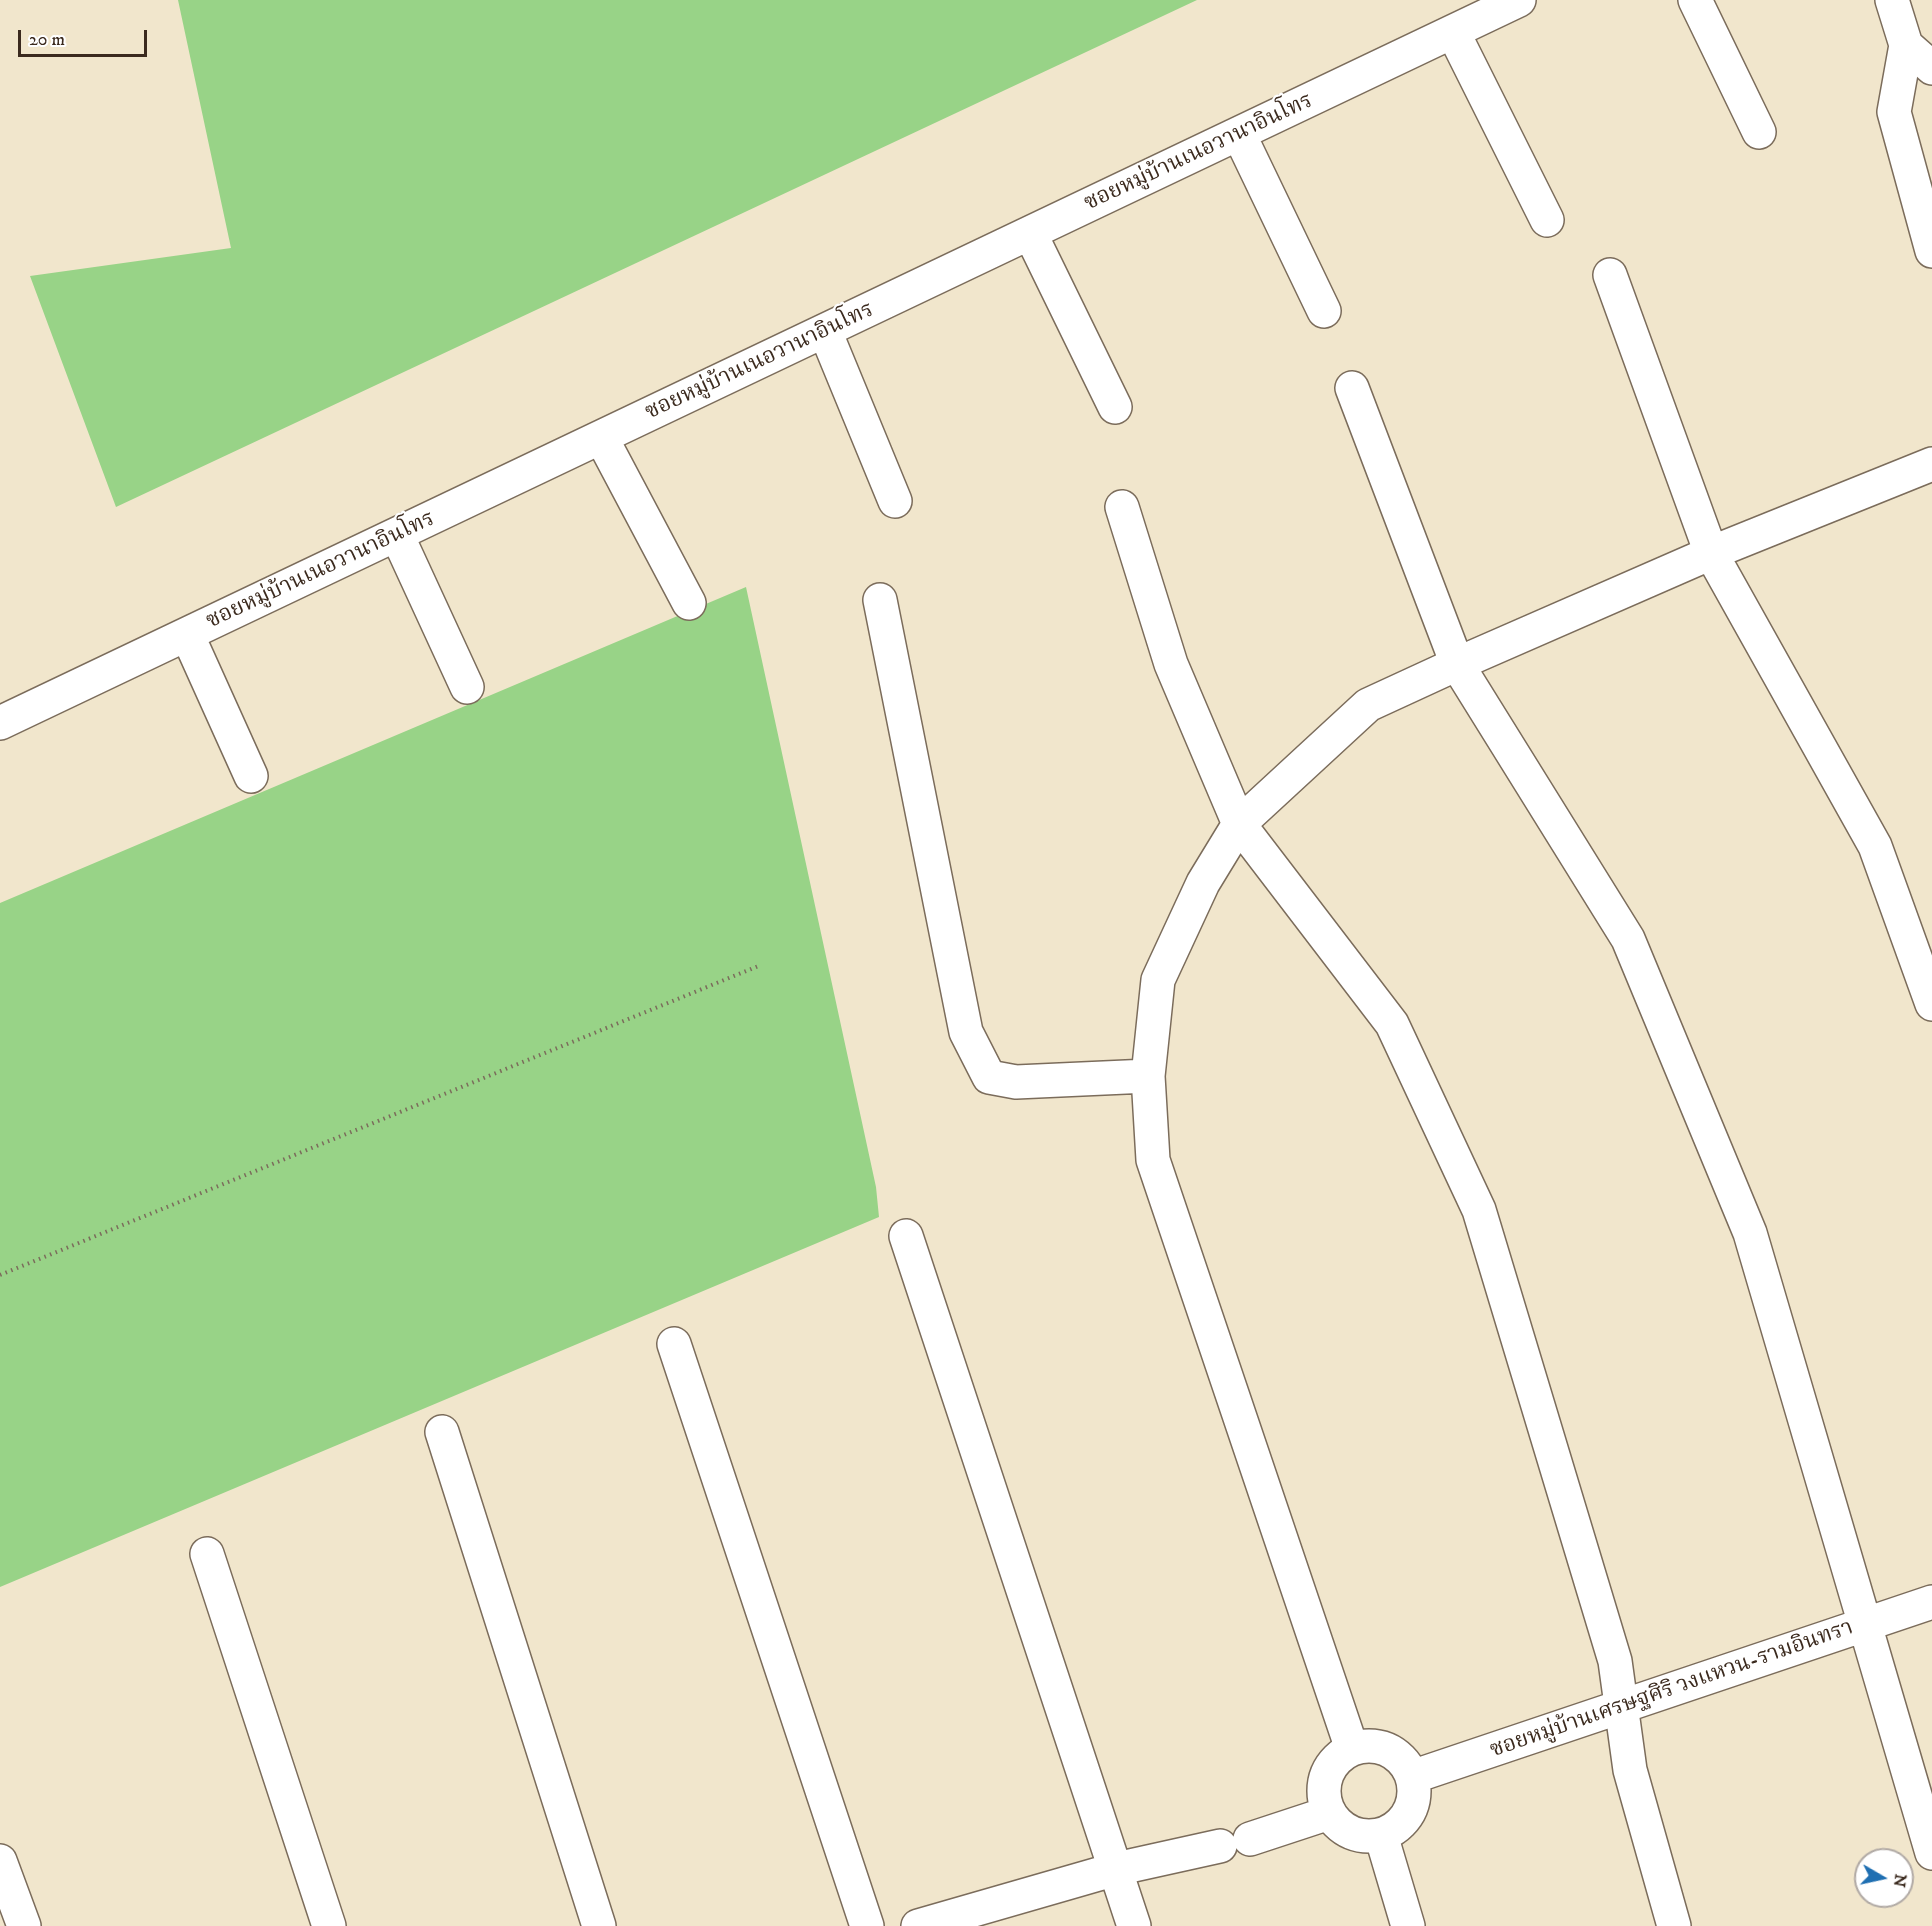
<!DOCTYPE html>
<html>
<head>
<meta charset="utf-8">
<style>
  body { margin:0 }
  #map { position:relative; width:1932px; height:1926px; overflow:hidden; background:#f1e6cc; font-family:"IM FELL DW Pica",serif }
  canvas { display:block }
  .north { position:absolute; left:1854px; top:1848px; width:60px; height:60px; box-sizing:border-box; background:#fff; border:2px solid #b1aaa5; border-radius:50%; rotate:99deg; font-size:16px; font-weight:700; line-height:24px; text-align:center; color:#3b2a1e }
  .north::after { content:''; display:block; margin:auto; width:21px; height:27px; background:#1f6fb2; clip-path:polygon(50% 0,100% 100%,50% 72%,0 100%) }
  .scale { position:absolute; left:18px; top:30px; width:129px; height:27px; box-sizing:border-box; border:3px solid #3b2a1e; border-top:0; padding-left:8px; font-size:18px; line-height:21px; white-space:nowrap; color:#3b2a1e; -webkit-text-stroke:4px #fff; paint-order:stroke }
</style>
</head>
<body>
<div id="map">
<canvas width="1932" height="1926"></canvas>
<div class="north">N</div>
<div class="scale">20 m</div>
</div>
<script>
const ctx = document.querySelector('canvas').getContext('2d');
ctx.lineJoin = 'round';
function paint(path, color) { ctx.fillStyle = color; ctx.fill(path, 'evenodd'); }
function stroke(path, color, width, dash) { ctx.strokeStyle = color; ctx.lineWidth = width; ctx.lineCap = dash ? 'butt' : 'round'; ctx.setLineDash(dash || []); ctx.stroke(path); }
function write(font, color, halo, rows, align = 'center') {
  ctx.font = font + ' "IM FELL DW Pica","Noto Serif Thai",serif'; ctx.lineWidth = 4.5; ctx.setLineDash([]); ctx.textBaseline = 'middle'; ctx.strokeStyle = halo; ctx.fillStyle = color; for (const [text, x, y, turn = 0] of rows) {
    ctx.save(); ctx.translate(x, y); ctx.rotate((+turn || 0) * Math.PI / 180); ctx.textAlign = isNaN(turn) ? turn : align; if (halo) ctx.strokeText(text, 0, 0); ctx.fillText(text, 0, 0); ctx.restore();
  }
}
paint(new Path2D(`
  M178 0H1197L116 507 30 276 231 248Z
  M746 587 876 1187 879 1217 0 1587V903Z`), '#98d387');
const street = new Path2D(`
  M1695 0 1759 132
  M1892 0 1906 45 1894 112 1932 251
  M1453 32 1547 220
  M1906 45 1932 68
  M1239 134 1324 311
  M1030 233 1115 407
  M1610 275 1711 553 1875 846 1932 1004
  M825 331 895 501
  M1352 388 1457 664 1628 939 1750 1233 1932 1853
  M601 437 689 603
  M1122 507 1171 664 1239 824 1392 1024 1479 1210 1615 1661 1630 1770 1674 1926
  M397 535 467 687
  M880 600 966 1032 989 1077 1016 1082 1148 1076
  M187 634 251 776
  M0 723 1519 0
  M906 1236 1134 1926
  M674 1344 867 1926
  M442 1432 599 1926
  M207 1554 329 1926
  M1324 1791a45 45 0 1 1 90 0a45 45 0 1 1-90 0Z
  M1352 1749 1153 1160 1148 1076 1158 980 1203 883 1239 824 1368 705 1457 664 1711 553 1932 464
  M1412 1777 1932 1602
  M1381 1835 1408 1926
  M1250 1839 1329 1813
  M0 1861 24 1926
  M918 1926 1116 1869 1220 1846`);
stroke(street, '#7b6c5b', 36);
stroke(new Path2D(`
  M0 1275 761 965`), '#7b6c5b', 4, [1.5, 4.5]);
stroke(street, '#fff', 33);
write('22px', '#3b2a1e', '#fff', [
  ["ซอยหมู่บ้านเนอวานาอินโทร",1199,153,-25],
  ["ซอยหมู่บ้านเนอวานาอินโทร",760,362,-25],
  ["ซอยหมู่บ้านเนอวานาอินโทร",321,571,-25],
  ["ซอยหมู่บ้านเศรษฐศิริ วงแหวน-รามอินทรา",1672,1690,-19]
]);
</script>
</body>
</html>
